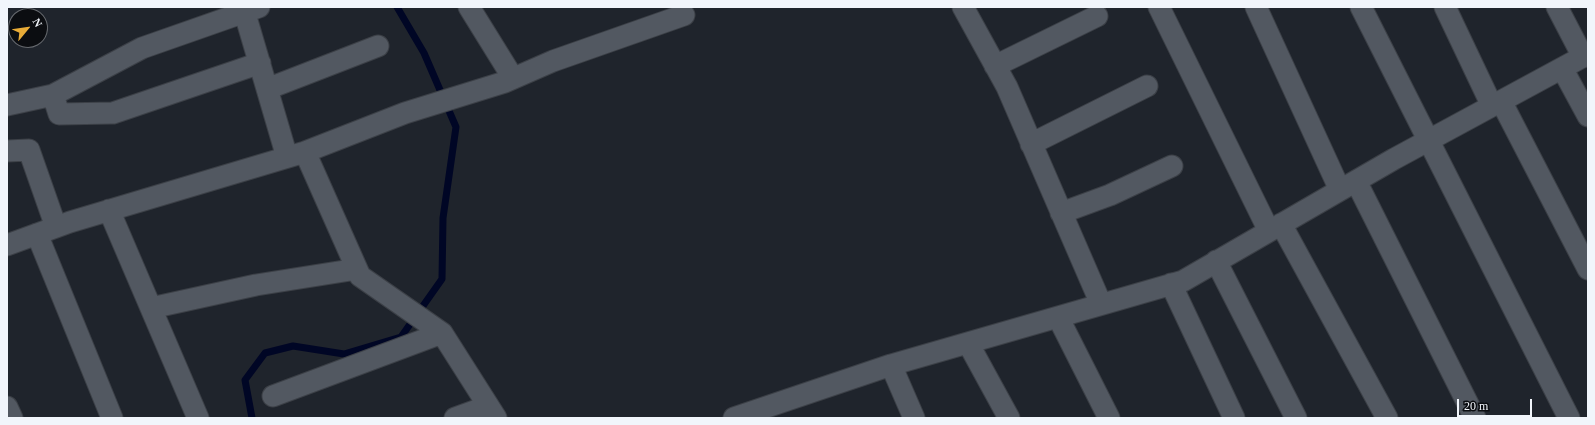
<!DOCTYPE html>
<html>
<head>
<meta charset="utf-8">
<style>
  body { margin:0 }
  #map { position:relative; width:1595px; height:425px; overflow:hidden; background:#1f242c; font-family:Georgia,serif }
  canvas { display:block }
  .frame { position:absolute; inset:0; border:8px solid #f1f5fb; pointer-events:none }
  .north { position:absolute; left:8px; top:8px; width:40px; height:40px; box-sizing:border-box; background:#0b0d11; border:1px solid #676a6f; border-radius:50%; rotate:61deg; font-size:11px; font-weight:700; line-height:16px; text-align:center; color:#f1f5fb }
  .north::after { content:''; display:block; margin:auto; width:14px; height:18px; background:#e8ab37; clip-path:polygon(50% 0,100% 100%,50% 72%,0 100%) }
  .scale { position:absolute; left:1457px; top:399px; width:75px; height:18px; box-sizing:border-box; border:2px solid #f1f5fb; border-top:0; padding-left:5px; font-size:12px; line-height:14px; white-space:nowrap; color:#f1f5fb; -webkit-text-stroke:3px #0b0d11; paint-order:stroke }
</style>
</head>
<body>
<div id="map">
<canvas width="1595" height="425"></canvas>
<div class="frame"></div>
<div class="north">N</div>
<div class="scale">20 m</div>
</div>
<script>
const ctx = document.querySelector('canvas').getContext('2d');
ctx.lineJoin = 'round';
function stroke(path, color, width, dash) { ctx.strokeStyle = color; ctx.lineWidth = width; ctx.lineCap = dash ? 'butt' : 'round'; ctx.setLineDash(dash || []); ctx.stroke(path); }
stroke(new Path2D(`
  M252 418 245 380 265 353 293 346 344 354 401 337 442 279 443 218 456 127 424 53 397 7`), '#000625', 7);
const minor = new Path2D(`
  M243 7 287 157
  M469 7 513 78
  M963 7 1007 87 1101 304
  M1159 7 1269 231
  M1256 7 1340 190
  M1361 7 1569 418
  M1445 7 1492 106
  M1557 7 1583 57
  M995 66 1097 16
  M1562 68 1588 116
  M267 89 378 46
  M53 95 59 114 113 113 260 63
  M1501 101 1588 269
  M7 105 53 95 142 48 259 7
  M1031 144 1147 86
  M7 151 29 150 56 227
  M305 152 360 276 442 333 496 418
  M1356 181 1475 418
  M109 210 198 418
  M1061 213 1110 195 1172 166
  M1281 224 1387 418
  M37 234 112 418
  M7 245 70 222 305 152 405 113 505 82 553 61 684 15
  M1216 261 1296 418
  M1171 284 1234 418
  M151 308 256 285 357 269
  M1058 317 1109 418
  M968 343 1009 418
  M891 365 914 418
  M273 396 442 333
  M7 407 12 418
  M455 418 488 406
  M734 418 891 365 1183 281 1394 159 1588 54`);
stroke(minor, '#3c4047', 23);
stroke(minor, '#525861', 21);
</script>
</body>
</html>
